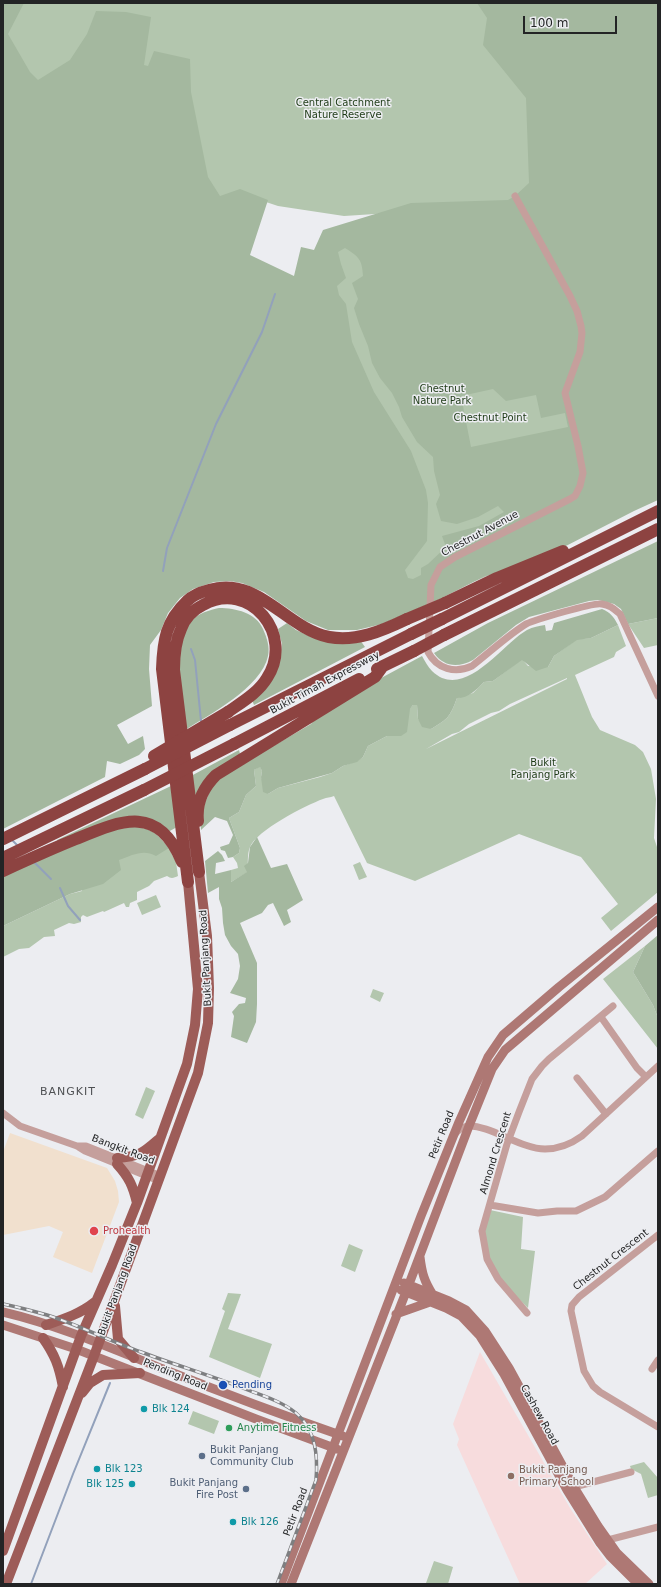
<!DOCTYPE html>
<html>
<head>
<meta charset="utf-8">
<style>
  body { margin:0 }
  #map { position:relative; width:661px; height:1587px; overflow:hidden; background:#ecedf1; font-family:"DejaVu Sans",sans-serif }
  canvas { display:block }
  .frame { position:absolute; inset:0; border:4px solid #232425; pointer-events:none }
  .scale { position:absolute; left:523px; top:16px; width:94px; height:18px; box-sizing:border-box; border:2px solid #232425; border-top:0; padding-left:5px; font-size:12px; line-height:14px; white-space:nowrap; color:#232425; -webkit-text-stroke:3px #ecedf1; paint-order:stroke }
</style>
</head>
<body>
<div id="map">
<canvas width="661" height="1587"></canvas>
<div class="frame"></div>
<div class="scale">100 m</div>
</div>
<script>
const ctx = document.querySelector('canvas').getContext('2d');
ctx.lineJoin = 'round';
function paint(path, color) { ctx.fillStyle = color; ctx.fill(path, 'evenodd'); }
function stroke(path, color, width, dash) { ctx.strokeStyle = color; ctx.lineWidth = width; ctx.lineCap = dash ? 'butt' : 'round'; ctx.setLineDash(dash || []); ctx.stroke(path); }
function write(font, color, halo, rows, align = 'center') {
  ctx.font = font + ' "DejaVu Sans",sans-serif'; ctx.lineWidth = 3; ctx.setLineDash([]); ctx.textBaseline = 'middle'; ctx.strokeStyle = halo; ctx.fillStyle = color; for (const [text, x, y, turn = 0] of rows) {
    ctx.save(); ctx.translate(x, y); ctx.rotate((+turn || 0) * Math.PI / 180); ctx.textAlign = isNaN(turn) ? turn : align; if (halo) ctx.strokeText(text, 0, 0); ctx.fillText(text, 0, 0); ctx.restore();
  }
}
paint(new Path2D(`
  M10 1133 107 1168 115 1181 118 1191 119 1202 92 1273 53 1257 63 1232 49 1226 3 1235V1152Z`), '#f1e0ce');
paint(new Path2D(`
  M480 1352 570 1508 607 1564 585 1584H520L457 1445 459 1439 453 1424Z`), '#f7dcdd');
paint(new Path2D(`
  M3 3H658V498L527 559 435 598 364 623 3 134ZM254 198 278 206 344 216 406 212 337 234 295 283 241 261Z
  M658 618V645L644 648 628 624Z
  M618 625 626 646 616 652 614 657 575 675 592 717 600 730 635 745 643 752 651 769 656 799 654 838 658 850V892L611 931 601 918 618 904 581 857 519 834 415 881 367 863 334 796C330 798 327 797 323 799 306 805 256 831 250 847 247 854 248 864 248 872L231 882V870L238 868 237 863 233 857 239 853 240 848 229 818 239 812 246 795 256 786 254 770 260 766 262 771 261 777 268 794 278 788 320 777 332 773 343 766 357 761 363 757 368 746 387 736 413 705H417L418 719 431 729C448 719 450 717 457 698L473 693 484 682 493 681 522 659 528 666 548 667 554 656 577 639 591 638ZM567 678V679L426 749 452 734 459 732 469 724 491 713 499 711 510 704Z
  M87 838 169 848 176 862 178 876C174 878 171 879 167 876L154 881 149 886 137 892V900L130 903 129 907H126L124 903 104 912 103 911 87 917 83 915 81 917V922L74 924 69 923 54 930 55 936 44 937 29 948 19 949 3 957V926L70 894 82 891Z
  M360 862 367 877 359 880 353 865Z
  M156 895 161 907 142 915 137 903Z
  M645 946 633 972 653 1005 658 1018V1049L603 979Z
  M373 989 384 993 380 1002 370 997Z
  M146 1087 155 1091 143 1119 135 1115Z
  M490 1210 523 1217 521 1249 535 1251 528 1308C508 1288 485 1268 484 1238 484 1229 488 1219 490 1210Z
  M349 1244 363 1250 355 1272 341 1266Z
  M228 1293 241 1294 228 1329 272 1344 260 1378 209 1357 225 1311 222 1309Z
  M193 1411 219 1421 214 1434 188 1424Z
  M644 1462 658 1478V1495L648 1498 641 1474 631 1469 630 1466Z
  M434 1561 453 1567 448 1584 426 1583Z`), '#b3c6ae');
paint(new Path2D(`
  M3 3H24L8 34 30 72 38 80 70 60 87 34 96 11 126 12 151 17 144 65 148 66 154 51 190 59 191 92 208 177 220 196 240 189 268 200 250 255 294 276 301 247 314 250 323 230 411 203 508 200 515 196 529 183 526 98 483 45 487 18 477 3H658V500L634 511 525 567 485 576 440 599 382 624 357 630H328L306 621 264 592 242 583 230 581 214 582 193 589 180 598 168 613 161 630 150 645 149 669 152 706 117 725 128 744 143 736 145 749 139 755 120 764 107 761 105 777 3 829ZM345 248C359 257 362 259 363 276L352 283 358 299 354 308 359 324 368 346 372 363 380 378 392 393 399 407 402 417 417 442 433 457 434 471 440 495 436 504 441 521 457 524 478 517 498 506 504 512 479 526 442 536 446 547 428 564 421 568V575L413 579 408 578 405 570 427 541 428 503 426 490 411 451 374 392 352 342 346 304 339 295 337 286 346 278 341 264 338 252ZM493 389 506 401 536 395 541 418 565 413 568 427 471 447 461 396Z
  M658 541V618L628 624 621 609 614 604 598 600 589 601 529 617 516 625 473 660C458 668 444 667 434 653L488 623Z
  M219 608C236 608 256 613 263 629 267 638 270 647 268 656 261 688 210 714 185 730 181 698 169 648 191 621 198 613 210 610 219 608Z
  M602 609C610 612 614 617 618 625L591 638 577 640 554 656 548 667 536 671 522 660 493 681 484 682C476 690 469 698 457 698 450 717 448 719 431 729L422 727 418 719 417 705H413L410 709 407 732 401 736H387L368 746 363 757 357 762 343 766 332 773 278 788 268 794 263 792 261 777 262 771 260 767 254 770 256 786 246 795 239 812 229 818 240 848 239 853 233 857 228 858 225 851 221 850 220 847 229 844 233 835 227 821 215 817 201 830 200 814 215 780 311 724 315 719 370 684 422 656C425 661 428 667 432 671 464 702 502 644 527 630 533 627 539 626 545 625L546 631 552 630 554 623Z
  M287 623 296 630 309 636 360 640 365 647 254 705 252 700 280 660 282 644 278 629Z
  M239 750 240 754 193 797 191 776Z
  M171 786 177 827 168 832 147 820 58 843 57 840Z
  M127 825C150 829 154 829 169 848L156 856C143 849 133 855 119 860L121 870 103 884 70 894 3 926V876L87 838Z
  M257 837 271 868 287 864 303 900 287 910 291 922 284 926 273 903 268 905 262 913 240 923 257 963V1004L256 1022 247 1043 231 1037 234 1016 232 1012 239 1004 245 1003 246 998 230 993 238 979 240 966 238 954 231 946 225 935 223 923 222 908 219 899V887L208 893 205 861 218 851 222 855 225 861 216 863 215 874 231 870V882L247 872 244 866 248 863 250 847Z
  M658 935V1018L653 1005 633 972 645 946Z`), '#a4b89f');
stroke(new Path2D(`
  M163 571 167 548 216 424 262 332 275 294
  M191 649 195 660 201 721
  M12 840 19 847
  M33 861 51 879
  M60 888 68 906 80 920
  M31 1584 73 1474 110 1383`), '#92a1bb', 2);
stroke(new Path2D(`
  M515 196 570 296 577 311 581 326 582 333 580 352 565 393 578 446 583 473 580 486 575 496 570 499 455 557 440 567 431 585 428 652C437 669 455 674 472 666 490 652 507 636 526 624 534 620 594 602 602 604 610 605 614 609 620 614L658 696
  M601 1017 637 1068 646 1077
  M577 1078 606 1114
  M3 1113 20 1126 77 1146 85 1151 159 1181
  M455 1134C458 1130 462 1127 468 1126 490 1125 521 1149 545 1149 558 1149 571 1144 582 1136L658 1066
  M77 1146H86L161 1176
  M490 1205 538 1213 557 1211H576L605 1197 658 1151
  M658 1235 579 1297 572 1305 571 1311 584 1371 593 1386 600 1392 658 1427
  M527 1313 498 1279 487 1259 482 1231 507 1144 519 1112 532 1079 542 1066 549 1059 613 1006
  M652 1369 658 1360
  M574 1487 631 1472
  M604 1541 658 1527`), '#c59f9c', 7);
stroke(new Path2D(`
  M420 1257C422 1273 424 1281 433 1295
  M404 1283 449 1301 466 1310 485 1331 509 1368 574 1487 598 1526 617 1553 649 1584
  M401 1290 446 1308 461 1316 480 1336 504 1374 567 1490 600 1543 610 1556 638 1584
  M3 1312C58 1325 111 1348 163 1369 223 1393 282 1415 343 1436
  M396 1314 430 1302
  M3 1325 76 1349 256 1419 337 1449
  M281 1584 421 1216 459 1122 488 1057 503 1035 559 987 658 907
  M291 1584 406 1292 469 1126 492 1069 505 1050 658 920`), '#ae7874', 9);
stroke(new Path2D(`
  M117 1158C139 1157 143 1153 159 1139
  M117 1164C129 1177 133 1186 137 1203
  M115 1306 118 1339 134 1358
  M46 1325C64 1319 80 1314 95 1302
  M43 1338C55 1355 59 1366 63 1387
  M82 1393 90 1383 103 1375 140 1373
  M3 1551 81 1336 112 1265 137 1203 187 1064 195 1025 198 989 188 882
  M6 1584 94 1356 198 1073 208 1023 209 988 207 936 199 872`), '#9d5c58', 10);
stroke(new Path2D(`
  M445 603 497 578 563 551
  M442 619 658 511
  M444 635 658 529
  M377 669 414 651
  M230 725 411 634
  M234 744 359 679
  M198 821C196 803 203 788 216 775L375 677 383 666
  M3 839 145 769
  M3 858 144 790
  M3 871C27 860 51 849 76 839 122 820 158 804 182 862
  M199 872 174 670C174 656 175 642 181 629 185 618 193 610 203 605 250 579 295 635 267 678 258 693 242 702 228 712
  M188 882 162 669C163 640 166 621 187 601 193 595 201 592 209 590 258 575 285 628 329 637 356 642 382 631 407 619`), '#8d4341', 12);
const rail = new Path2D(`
  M3 1304C18 1307 33 1311 47 1315 79 1325 109 1341 141 1352 178 1366 216 1377 253 1392 267 1397 284 1403 296 1413 316 1430 318 1456 316 1480L277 1584`);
stroke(rail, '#7e7f81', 3.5);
stroke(rail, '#ecedf1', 2, [6]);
stroke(new Path2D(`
  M407 619 445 603
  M411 634 442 619
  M414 651 444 635
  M154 756 228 712
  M145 769 230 725
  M144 790 234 744`), '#8d4341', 12);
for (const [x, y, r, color] of [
  [94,1231,5,"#e0444e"],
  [223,1385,5,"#1a4fb4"],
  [144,1409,4,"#0f9aa8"],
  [229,1428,4,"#2e9e5b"],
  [202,1456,4,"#5c6f8a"],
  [97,1469,4,"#0f9aa8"],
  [511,1476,4,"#8d6e63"],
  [132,1484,4,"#0f9aa8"],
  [246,1489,4,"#5c6f8a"],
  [233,1522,4,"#0f9aa8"]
]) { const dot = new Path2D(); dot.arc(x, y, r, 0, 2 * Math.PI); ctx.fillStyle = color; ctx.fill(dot); stroke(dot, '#ecedf1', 1.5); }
write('10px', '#1c3914', '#ecedf1', [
  ["Central Catchment",343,103],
  ["Nature Reserve",343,115],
  ["Chestnut",442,389],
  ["Nature Park",442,401],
  ["Chestnut Point",490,418],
  ["Bukit",543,763],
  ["Panjang Park",543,775]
]);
write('10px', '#232425', '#ecedf1', [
  ["Chestnut Avenue",480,534,-28],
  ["Bukit Timah Expressway",325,683,-28],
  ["Bukit Panjang Road",206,958,-93],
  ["Petir Road",442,1135,-68],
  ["Bangkit Road",123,1150,21],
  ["Almond Crescent",496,1153,-73],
  ["Chestnut Crescent",611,1260,-38],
  ["Bukit Panjang Road",118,1290,-70],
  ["Pending Road",175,1375,22],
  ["Cashew Road",539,1415,61],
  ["Petir Road",296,1512,-69]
]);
write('10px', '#be3a42', '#ecedf1', [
  ["Prohealth",103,1231]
], 'left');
write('10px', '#164399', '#ecedf1', [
  ["Pending",232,1385]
], 'left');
write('10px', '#0d838f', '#ecedf1', [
  ["Blk 124",152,1409],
  ["Blk 123",105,1469],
  ["Blk 125",124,1484,"right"],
  ["Blk 126",241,1522]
], 'left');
write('10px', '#27864d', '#ecedf1', [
  ["Anytime Fitness",237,1428]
], 'left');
write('10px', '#4e5e75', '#ecedf1', [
  ["Bukit Panjang",210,1450],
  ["Community Club",210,1462],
  ["Bukit Panjang",238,1483,"right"],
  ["Fire Post",238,1495,"right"]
], 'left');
write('10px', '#785e54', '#ecedf1', [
  ["Bukit Panjang",519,1470],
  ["Primary School",519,1482]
], 'left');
ctx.letterSpacing = '1px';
write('11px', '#4e5053', '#ecedf1', [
  ["BANGKIT",68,1092]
]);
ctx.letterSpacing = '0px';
</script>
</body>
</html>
